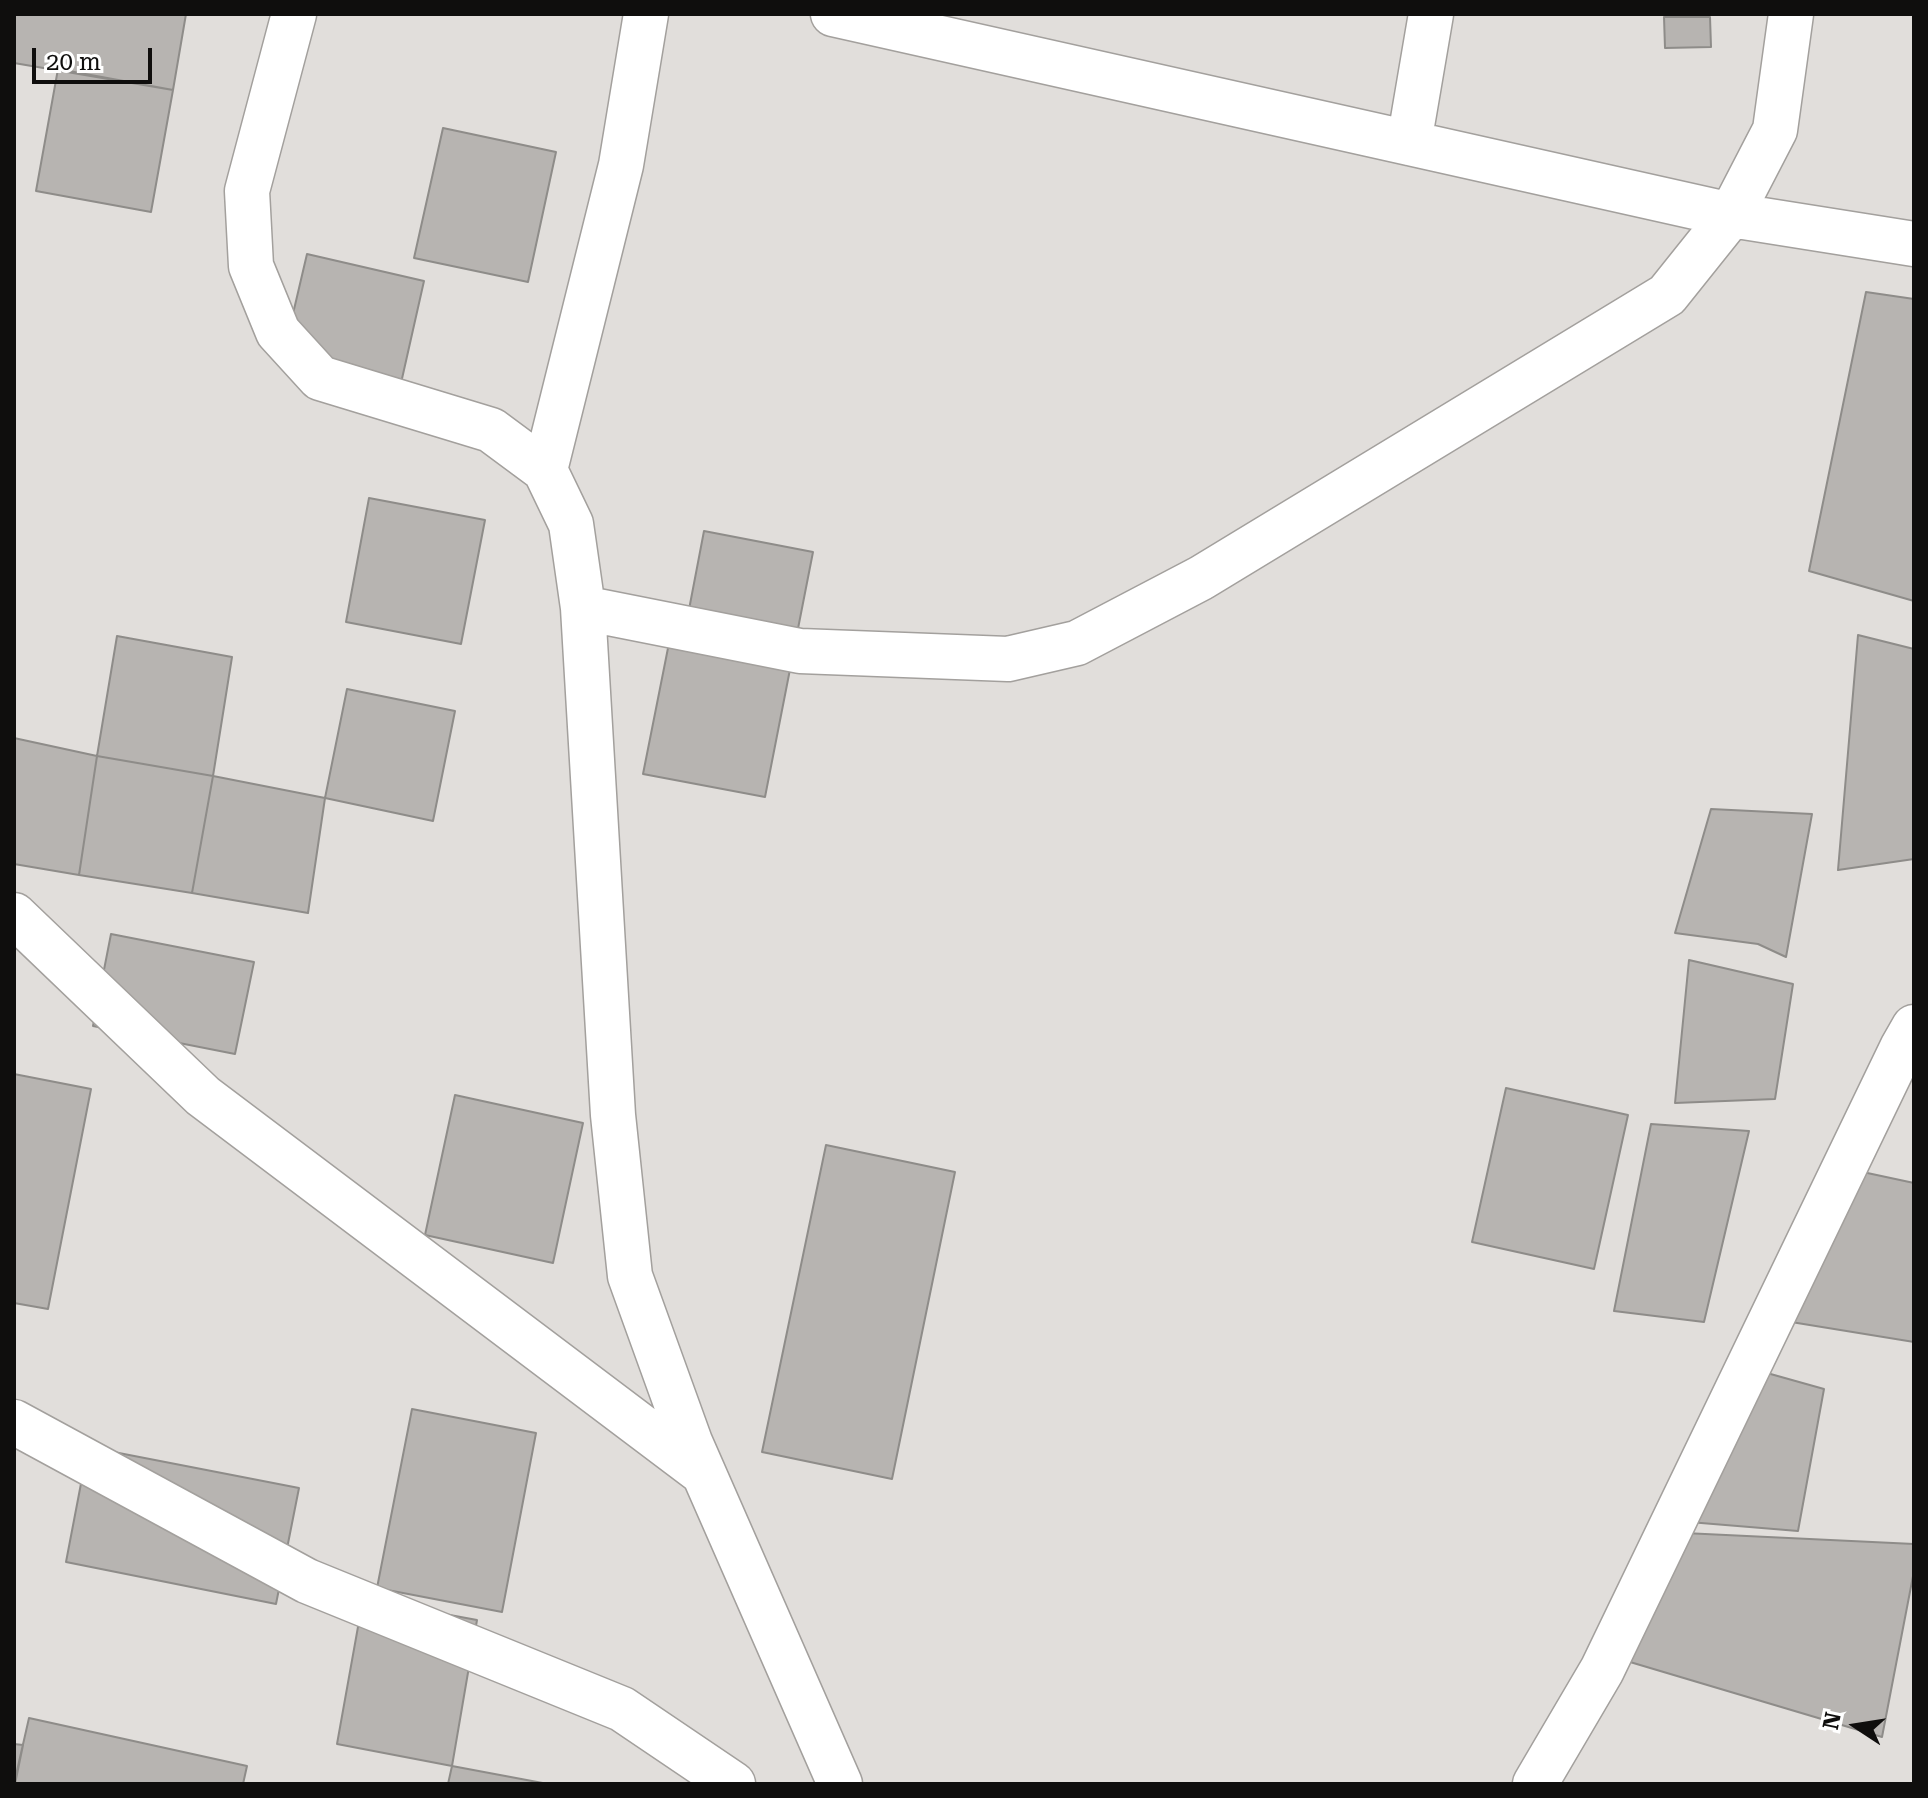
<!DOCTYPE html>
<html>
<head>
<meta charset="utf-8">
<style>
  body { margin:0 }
  #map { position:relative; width:1928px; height:1798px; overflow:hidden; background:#e1dedb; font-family:"Roboto Serif",serif }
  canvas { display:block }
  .frame { position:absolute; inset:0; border:16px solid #0f0e0d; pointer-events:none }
  .north { position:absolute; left:1816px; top:1686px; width:80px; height:80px; -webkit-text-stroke:6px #fff; paint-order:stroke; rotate:282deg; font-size:22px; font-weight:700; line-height:32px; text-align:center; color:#0f0e0d }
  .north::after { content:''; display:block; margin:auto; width:28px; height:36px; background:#0f0e0d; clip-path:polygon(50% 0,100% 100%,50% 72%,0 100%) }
  .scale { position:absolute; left:32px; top:48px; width:120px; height:36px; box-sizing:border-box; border:4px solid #0f0e0d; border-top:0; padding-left:10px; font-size:24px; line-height:28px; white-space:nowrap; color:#0f0e0d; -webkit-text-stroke:6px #fff; paint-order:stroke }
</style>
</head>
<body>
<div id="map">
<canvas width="1928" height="1798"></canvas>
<div class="frame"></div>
<div class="north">N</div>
<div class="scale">20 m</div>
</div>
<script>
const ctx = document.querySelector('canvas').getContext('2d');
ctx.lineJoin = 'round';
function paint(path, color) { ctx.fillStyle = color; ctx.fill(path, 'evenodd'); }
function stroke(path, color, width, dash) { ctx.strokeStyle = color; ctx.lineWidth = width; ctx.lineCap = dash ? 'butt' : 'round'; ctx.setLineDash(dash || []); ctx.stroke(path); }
const building = new Path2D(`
  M14 14H186L173 90 14 63Z
  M1664 17H1710L1711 47 1665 48Z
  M58 69 173 90 151 212 36 191Z
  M443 128 556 152 528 282 414 258Z
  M307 254 424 281 399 392 281 365Z
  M1866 292 1914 299V601L1809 571Z
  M369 498 485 520 461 644 346 622Z
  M704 531 813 552 765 797 643 774 670 638 687 620Z
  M1858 635 1914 649V859L1838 870Z
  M117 636 232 657 213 776 97 756Z
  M347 689 455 711 433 821 325 798Z
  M14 738 97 756 79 875 14 864Z
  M97 756 213 776 192 893 79 875Z
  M213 776 325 798 308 913 192 893Z
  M1711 809 1812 814 1786 957 1758 944 1675 933Z
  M111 934 254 962 235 1054 93 1026Z
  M1689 960 1793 984 1775 1099 1675 1103Z
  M14 1074 91 1089 48 1309 14 1303Z
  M1506 1088 1628 1115 1594 1269 1472 1242Z
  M455 1095 583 1123 553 1263 425 1235Z
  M1651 1124 1749 1131 1704 1322 1614 1311Z
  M826 1145 955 1172 892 1479 762 1452Z
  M1858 1171 1914 1183V1342L1785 1321Z
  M1767 1373 1824 1389 1798 1531 1689 1522Z
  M412 1409 536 1433 502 1612 377 1588Z
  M88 1447 299 1488 276 1604 66 1562Z
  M1684 1533 1914 1544V1571L1882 1737 1630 1662Z
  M363 1599 477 1620 452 1766 337 1744Z
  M29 1718 247 1766 243 1784H14Z
  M14 1744 23 1745 15 1784H14Z
  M452 1766 548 1784H448Z`);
paint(building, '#b7b4b1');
stroke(building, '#8e8c89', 2);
const minor = new Path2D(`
  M294 14 247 191 251 266 278 332 320 378 491 430 545 470 571 524 583 608 613 1115 630 1276 690 1442 840 1784
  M833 14 1731 215 1914 244
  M1409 143 1431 14
  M545 470 621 165 646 14
  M583 608 800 651 1008 659 1077 643 1201 578 1667 295 1731 215 1775 130 1791 14
  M14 915 203 1096 703 1473
  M14 1422 307 1581 622 1709 733 1784
  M1535 1784 1602 1670 1902 1048 1914 1027`);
stroke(minor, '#a3a09d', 47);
stroke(minor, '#fff', 44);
</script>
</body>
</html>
